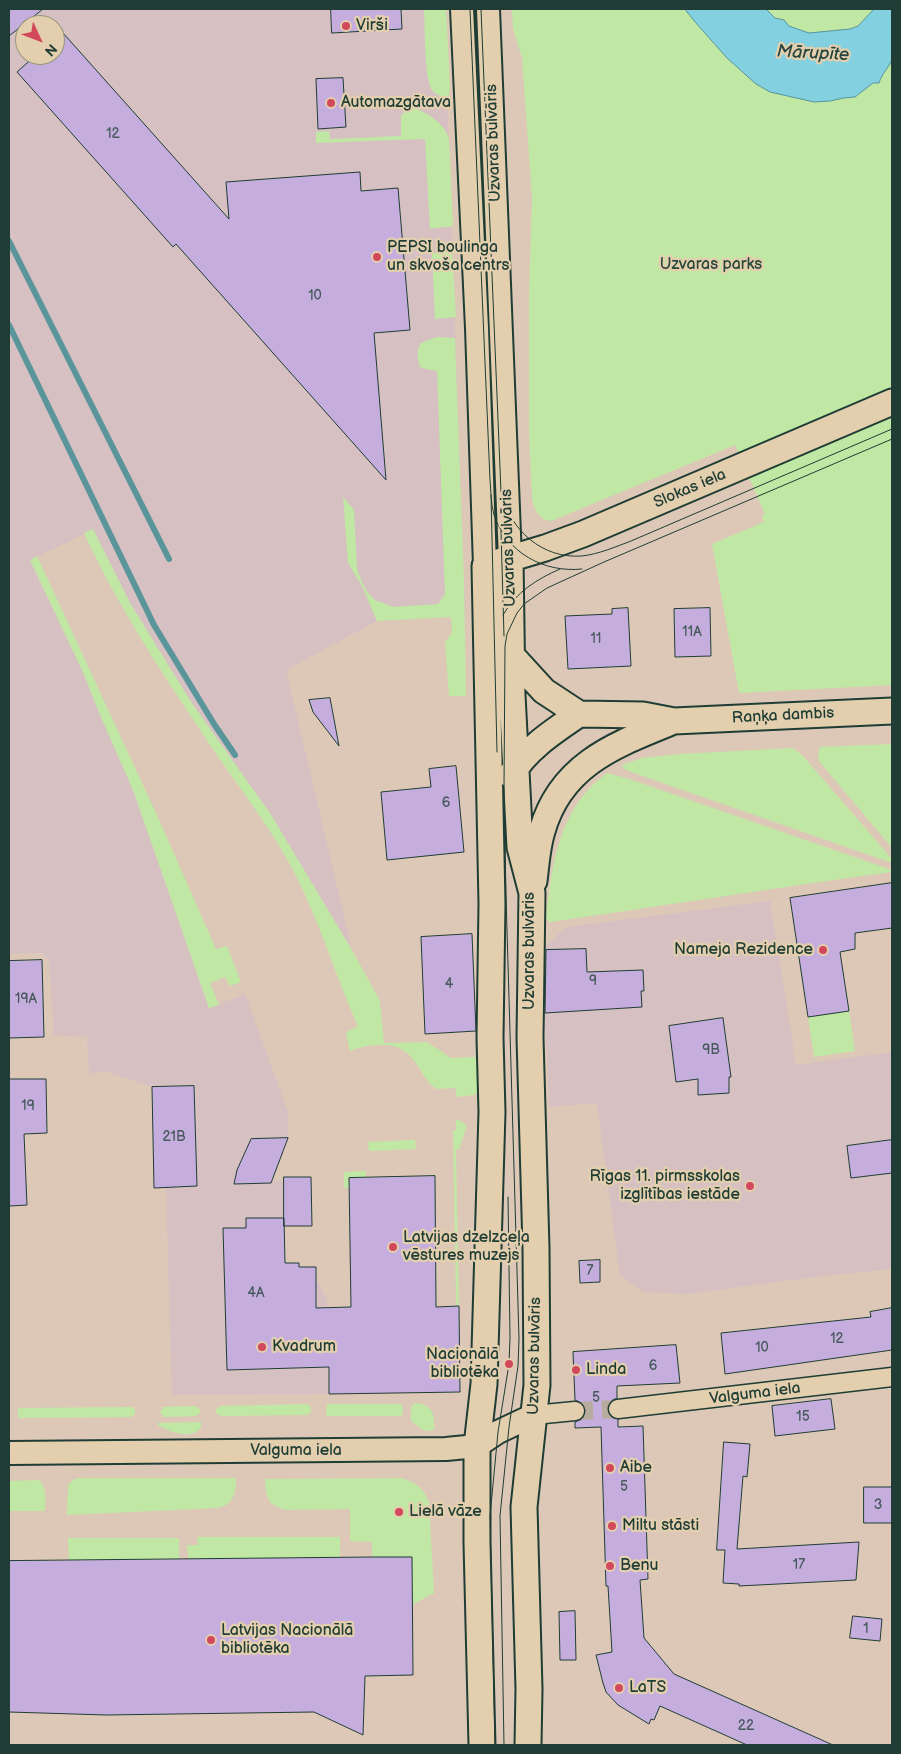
<!DOCTYPE html>
<html>
<head>
<meta charset="utf-8">
<style>
  body { margin:0 }
  #map { position:relative; width:901px; height:1754px; overflow:hidden; background:#ddc8b7; font-family:"Balsamiq Sans",sans-serif }
  canvas { display:block }
  .frame { position:absolute; inset:0; border:10px solid #1f3d34; pointer-events:none }
  .north { position:absolute; left:15px; top:15px; width:50px; height:50px; box-sizing:border-box; background:#e3cfae; border:1px solid #95957d; border-radius:50%; rotate:133deg; font-size:14px; font-weight:700; line-height:20px; text-align:center; color:#1f3d34 }
  .north::after { content:''; display:block; margin:auto; width:18px; height:22px; background:#d1495b; clip-path:polygon(50% 0,100% 100%,50% 72%,0 100%) }
</style>
</head>
<body>
<div id="map">
<canvas width="901" height="1754"></canvas>
<div class="frame"></div>
<div class="north">N</div>
</div>
<script>
const ctx = document.querySelector('canvas').getContext('2d');
ctx.lineJoin = 'round';
function paint(path, color) { ctx.fillStyle = color; ctx.fill(path, 'evenodd'); }
function stroke(path, color, width, dash) { ctx.strokeStyle = color; ctx.lineWidth = width; ctx.lineCap = dash ? 'butt' : 'round'; ctx.setLineDash(dash || []); ctx.stroke(path); }
function write(font, color, halo, rows, align = 'center') {
  ctx.font = font + ' "Balsamiq Sans",sans-serif'; ctx.lineWidth = 4.5; ctx.setLineDash([]); ctx.textBaseline = 'middle'; ctx.strokeStyle = halo; ctx.fillStyle = color; for (const [text, x, y, turn = 0] of rows) {
    ctx.save(); ctx.translate(x, y); ctx.rotate((+turn || 0) * Math.PI / 180); ctx.textAlign = isNaN(turn) ? turn : align; if (halo) ctx.strokeText(text, 0, 0); ctx.fillText(text, 0, 0); ctx.restore();
  }
}
paint(new Path2D(`
  M9 9H444L465 616 377 621 286 670 352 950 270 813 191 702 130 603 93 530 30 560 82 670 133 790 209 1008 245 994 288 1112V1138L272 1180 284 1181 285 1263H299V1279L316 1278 326 1299 328 1308 329 1394 172 1395 166 1188H154L152 1087 107 1072 89 1073 87 1037 54 1035 49 961 42 953 9 954ZM25 25H55V55H25Z
  M770 901 796 1065 892 1052V1269L815 1277 687 1294 644 1292 620 1275 597 1103 549 1107 542 950 566 927Z`), '#d6c0c2');
paint(new Path2D(`
  M424 9H446L450 88 449 95 444 98C440 96 435 94 432 90 424 79 425 24 424 9Z
  M512 9H892V685L739 693 712 544 764 522 762 516 765 514 735 445 551 521C538 519 534 510 532 497L529 433V295L532 197 522 58 513 29Z
  M414 108C428 113 445 124 449 139L453 226 430 229 425 139 316 143V132L329 131 330 139 401 136V115L407 111Z
  M452 251 456 317 435 319 432 253Z
  M436 337 455 338 464 581 466 696H449L445 642 452 633 451 617 377 621 362 586 348 563 343 497 354 510 357 569 362 582 368 593 375 600 393 607 438 604 445 594 437 371 421 368C417 360 416 351 421 343Z
  M93 529 130 603 191 702 270 813 352 950 380 1001 384 1043 427 1042 451 1058 477 1057 478 1091 474 1095 456 1097V1088L436 1089C425 1081 421 1069 412 1058 397 1039 370 1044 350 1051L346 1032 358 1026C333 970 317 912 287 859 267 824 242 791 219 758 170 685 121 613 84 533Z
  M37 556 161 824 216 949 227 946 241 982 230 986 225 977 210 983 219 1005 209 1008 133 790 103 722 82 670 30 560Z
  M892 744V848L819 761 818 756 820 747Z
  M793 748 803 756 892 859V863L634 773 624 769 622 765 642 758 681 754Z
  M607 773 629 779 892 870V872C778 887 664 906 550 922L546 918C552 864 559 807 607 773Z
  M849 1011 855 1051 814 1057 808 1017Z
  M456 1120 461 1121 467 1126 459 1149 456 1150V1153L459 1307 457 1306 456 1299 453 1130H456Z
  M415 1140 416 1149 369 1151 368 1142Z
  M366 1171V1177L349 1178V1188H344V1172Z
  M415 1403C433 1404 435 1415 434 1430L425 1431 411 1421V1407Z
  M307 1404 311 1407V1412L307 1415 221 1416 216 1413V1409L221 1406Z
  M327 1404H402L403 1412 401 1416H326Z
  M195 1406 200 1409V1413L196 1416 164 1417 160 1412 163 1407Z
  M132 1407 135 1409V1414L131 1417 18 1418V1408Z
  M201 1422V1428C190 1440 169 1432 158 1425V1423Z
  M78 1478H236C236 1493 234 1504 218 1508L67 1515 68 1485 73 1480Z
  M402 1478C416 1483 424 1488 429 1503L434 1593 412 1605V1557H372V1542L350 1541V1509L288 1510C267 1506 266 1498 265 1479Z
  M38 1480C48 1486 45 1500 45 1511H9V1481Z
  M197 1537H340V1557L188 1559 187 1545H198Z
  M68 1538H179V1559L69 1560Z`), '#c0e8a4');
const water = new Path2D(`
  M685 9H766L775 18 784 20 789 26 809 33 850 29 858 26 874 9H892V59C889 68 882 73 879 83H873L855 97 844 98 830 101 814 102 770 92 756 84 727 58 696 23Z`);
paint(water, '#82d0e0');
stroke(water, '#5a959b', 1);
stroke(new Path2D(`
  M9 241 169 559
  M9 325 154 625 214 724 235 755`), '#5a959b', 6);
const building = new Path2D(`
  M9 9H43L9 36Z
  M331 9H401L402 29 332 33Z
  M55 24 229 219 226 182 360 172 361 191 398 188 410 330 374 333 386 480 176 244 173 247 17 72 36 55H55Z
  M343 78 346 127 318 129 316 79Z
  M628 608 631 666 568 669 565 616 612 614V609Z
  M710 608 711 656 675 657 674 609Z
  M330 698 339 746 313 712 309 700Z
  M456 766 464 852 387 860 381 792 431 787 429 769Z
  M892 883V928L855 933V949L840 952 849 1011 808 1017 790 898Z
  M472 934 476 1031 425 1034 421 937Z
  M586 949 587 972 643 970 644 991H641L642 1007 545 1013 546 950Z
  M42 960 44 1037 9 1038V961Z
  M723 1018 731 1077H729V1093L698 1095V1079L676 1082 669 1026Z
  M9 1079H46L47 1133 24 1134 27 1205 10 1206Z
  M194 1086 197 1186 154 1188 152 1087Z
  M288 1138 271 1183 234 1184 237 1170 251 1139Z
  M892 1140V1173L851 1178 847 1146Z
  M435 1176 436 1307 459 1306 460 1392 329 1394V1367L227 1370 223 1228H246V1218H284L285 1263H299V1267H316V1308L351 1307 349 1178Z
  M284 1177H311L312 1226H284Z
  M600 1260V1282L580 1283 579 1261Z
  M892 1308V1350L725 1374 721 1333 871 1317 870 1312Z
  M676 1345 680 1383 617 1386V1398L611 1401 607 1410 610 1416 618 1419V1427L643 1426 648 1579 640 1580 644 1638 674 1674 833 1745H747L660 1706 654 1720 651 1719 649 1724 618 1705 606 1692 603 1683 596 1655 612 1652 608 1586H606L601 1427 575 1428V1422L582 1419 586 1410 583 1404 575 1400 573 1352Z
  M831 1399 835 1429 775 1436 772 1406Z
  M724 1442 750 1444 747 1477 743 1476 737 1549 859 1542 856 1580 739 1586V1584L723 1583 725 1550H717Z
  M864 1487H892V1523H864Z
  M372 1557H412L413 1675 365 1676 363 1735 314 1712 106 1715 9 1712V1561Z
  M575 1611 576 1660H560L559 1612Z
  M853 1616 882 1619 880 1641 850 1638Z`);
paint(building, '#c5aedd');
stroke(building, '#1f3d34', 1);
stroke(new Path2D(`
  M575 1411 618 1409`), '#b7ac9d', 18, [18, 9]);
const minor = new Path2D(`
  M618 1409 892 1377
  M534 1415 575 1411`);
const tertiary = new Path2D(`
  M462 9 477 328 485 566
  M488 9 510 559
  M9 1453 446 1449 477 1446 498 1432 534 1415`);
const secondary = new Path2D(`
  M510 559 512 695 520 847 532 893 530 1038 536 1248 537 1385 524 1507 529 1689 528 1745
  M512 656 544 691 579 714 643 715 674 721 892 711
  M511 775C526 749 554 731 579 714
  M534 881C536 865 537 847 542 831 561 764 615 745 674 721
  M482 1745 477 1543V1446L484 1384 492 1112 490 1038 492 904 485 566 545 548 583 534 892 402`);
stroke(minor, '#1f3d34', 21);
stroke(tertiary, '#1f3d34', 26);
stroke(secondary, '#1f3d34', 29);
stroke(minor, '#e3cfae', 18);
stroke(tertiary, '#e3cfae', 22);
stroke(secondary, '#e3cfae', 25);
stroke(new Path2D(`
  M470 9 490 480C491 492 491 504 494 515 507 553 544 573 582 569
  M481 9 501 492C510 530 542 559 582 556 599 554 615 547 631 541L892 429
  M491 495 497 752
  M501 531 504 636
  M503 615C516 592 537 579 560 569
  M495 1745 490 1516 498 1432 509 1364 510 1337 508 1197
  M504 1745 500 1516 509 1427 518 1366 519 1339 506 896 504 787 505 646 507 634 517 613 524 604 547 588 604 562 892 439`), '#1f3d34', 1);
for (const [x, y, r, color] of [
  [346,26,5,"#d1495b"],
  [331,103,5,"#d1495b"],
  [377,257,5,"#d1495b"],
  [823,950,5,"#d1495b"],
  [750,1186,5,"#d1495b"],
  [393,1247,5,"#d1495b"],
  [262,1347,5,"#d1495b"],
  [509,1364,5,"#d1495b"],
  [576,1370,5,"#d1495b"],
  [610,1468,5,"#d1495b"],
  [399,1512,5,"#d1495b"],
  [612,1526,5,"#d1495b"],
  [610,1566,5,"#d1495b"],
  [211,1640,5,"#d1495b"],
  [619,1688,5,"#d1495b"]
]) { const dot = new Path2D(); dot.arc(x, y, r, 0, 2 * Math.PI); ctx.fillStyle = color; ctx.fill(dot); stroke(dot, '#e3cfae', 2); }
write('14px', '#48595e', null, [
  ["12",113,134],
  ["10",315,296],
  ["11A",692,632],
  ["11",596,639],
  ["6",446,803],
  ["9",593,981],
  ["4",449,984],
  ["19A",26,999],
  ["9B",711,1050],
  ["19",28,1106],
  ["21B",174,1137],
  ["7",590,1271],
  ["4A",256,1293],
  ["12",837,1339],
  ["10",762,1348],
  ["6",653,1366],
  ["5",596,1398],
  ["15",803,1417],
  ["5",624,1487],
  ["3",878,1505],
  ["17",799,1565],
  ["1",866,1629],
  ["22",746,1726]
]);
write('16px', '#1f3d34', '#e3cfae', [
  ["Virši",356,26],
  ["Automazgātava",341,103],
  ["PEPSI boulinga",387,248],
  ["un skvoša centrs",387,266],
  ["Nameja Rezidence",813,950,"right"],
  ["Rīgas 11. pirmsskolas",740,1177,"right"],
  ["izglītības iestāde",740,1195,"right"],
  ["Latvijas dzelzceļa",403,1238],
  ["vēstures muzejs",403,1256],
  ["Kvadrum",272,1347],
  ["Nacionālā",499,1355,"right"],
  ["bibliotēka",499,1373,"right"],
  ["Linda",586,1370],
  ["Aibe",620,1468],
  ["Lielā vāze",409,1512],
  ["Miltu stāsti",622,1526],
  ["Benu",620,1566],
  ["Latvijas Nacionālā",221,1631],
  ["bibliotēka",221,1649],
  ["LaTS",629,1688]
], 'left');
write('16px', '#1f3d34', '#e3cfae', [
  ["Uzvaras bulvāris",494,143,-92],
  ["Slokas iela",690,489,-23],
  ["Uzvaras bulvāris",509,548,-92],
  ["Raņķa dambis",783,716,-3],
  ["Uzvaras bulvāris",530,951,-90],
  ["Uzvaras bulvāris",535,1356,-89],
  ["Valguma iela",755,1394,-7],
  ["Valguma iela",296,1451]
]);
write('16px', '#27463a', '#e3cfae', [
  ["Uzvaras parks",711,265]
]);
write('italic 18px', '#24443d', '#e3cfae', [
  ["Mārupīte",813,54,3]
]);
</script>
</body>
</html>
